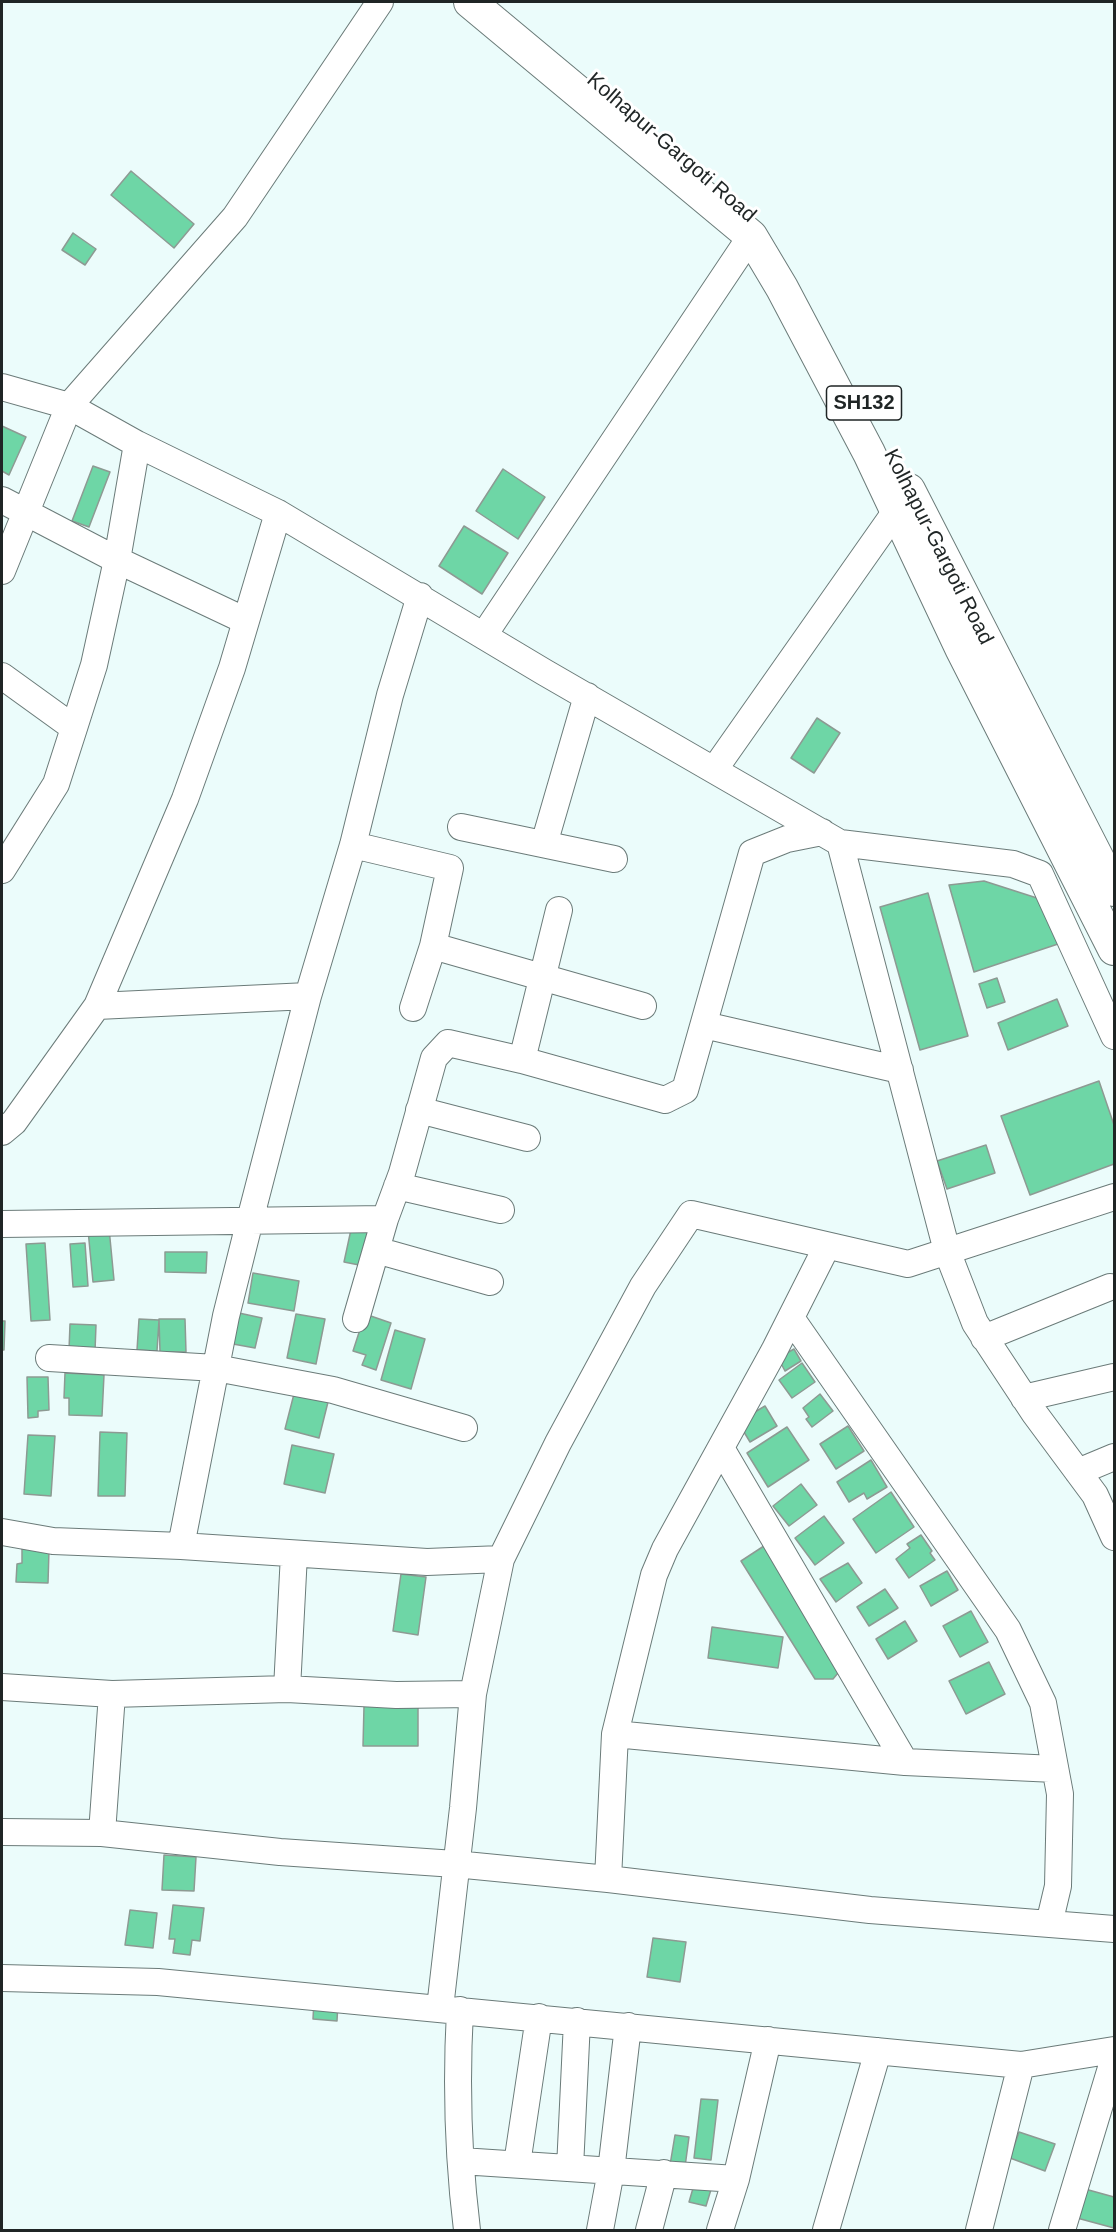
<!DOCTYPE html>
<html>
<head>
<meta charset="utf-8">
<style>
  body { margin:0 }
  #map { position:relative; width:1116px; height:2232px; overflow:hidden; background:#ebfcfb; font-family:Arial,sans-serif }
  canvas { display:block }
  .frame { position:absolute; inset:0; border:3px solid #1f2525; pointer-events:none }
</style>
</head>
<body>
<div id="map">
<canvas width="1116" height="2232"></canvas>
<div class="frame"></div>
</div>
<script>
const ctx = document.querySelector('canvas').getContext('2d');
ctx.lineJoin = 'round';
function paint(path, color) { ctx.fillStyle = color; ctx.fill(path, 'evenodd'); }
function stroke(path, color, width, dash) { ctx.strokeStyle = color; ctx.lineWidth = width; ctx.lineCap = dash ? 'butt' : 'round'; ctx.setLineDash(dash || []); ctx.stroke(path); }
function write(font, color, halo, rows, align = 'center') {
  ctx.font = font + ' Arial,sans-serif'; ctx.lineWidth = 6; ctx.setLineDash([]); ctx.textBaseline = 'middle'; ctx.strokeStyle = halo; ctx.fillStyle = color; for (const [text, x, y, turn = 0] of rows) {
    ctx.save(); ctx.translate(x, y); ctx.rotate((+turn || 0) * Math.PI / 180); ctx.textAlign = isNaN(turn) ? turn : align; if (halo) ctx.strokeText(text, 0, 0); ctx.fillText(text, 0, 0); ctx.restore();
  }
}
const building = new Path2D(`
  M131 171 194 224 174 248 111 195Z
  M73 233 96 249 85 265 62 250Z
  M2 426 26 437 9 475 2 471Z
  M93 466 110 472 89 527 72 521Z
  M503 469 545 497 518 539 476 511Z
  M464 526 508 553 482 594 439 566Z
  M817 718 840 733 814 773 791 758Z
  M984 881 1040 899 1058 944 974 972 949 885Z
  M928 893 968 1036 920 1050 880 907Z
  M997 978 1005 1002 987 1008 979 984Z
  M1057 999 1068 1026 1008 1050 998 1023Z
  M1099 1081 1114 1125V1164L1030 1195 1001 1116Z
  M986 1145 995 1173 947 1189 937 1161Z
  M352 1225 372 1230 364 1266 344 1262Z
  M109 1228 114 1280 93 1282 88 1230Z
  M45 1243 50 1320 31 1321 26 1244Z
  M85 1243 88 1286 73 1287 70 1244Z
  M165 1252H207L206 1273 165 1272Z
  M253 1273 299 1281 294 1311 248 1303Z
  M239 1313 262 1318 255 1348 233 1344Z
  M296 1314 325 1319 316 1364 287 1358Z
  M365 1314 391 1323 376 1370 362 1365 366 1355 353 1351Z
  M139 1319 159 1320 157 1351 137 1350Z
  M159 1319H185L186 1352H160Z
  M2 1321H5L4 1350H2Z
  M70 1324 96 1325 95 1351 69 1350Z
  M395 1330 425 1339 411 1389 381 1380Z
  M794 1349 801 1361 785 1371 778 1358Z
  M802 1363 815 1382 792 1398 779 1380Z
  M65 1373 104 1375 102 1416 69 1415V1398H64Z
  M27 1377H48L49 1410 38 1411V1417L28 1418Z
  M295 1390 329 1398 319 1438 285 1429Z
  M820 1394 833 1411 812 1427 806 1419 809 1417 803 1408Z
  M765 1406 777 1426 750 1442 738 1422Z
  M848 1426 864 1451 836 1469 820 1444Z
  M787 1427 809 1460 768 1487 747 1453Z
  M100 1432 127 1433 125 1496H98Z
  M28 1435 55 1436 51 1496 24 1494Z
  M292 1445 334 1454 325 1493 284 1484Z
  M871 1460 887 1487 867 1499 864 1493 849 1502 837 1482Z
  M801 1484 817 1505 789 1526 773 1506Z
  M891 1492 914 1527 876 1553 853 1519Z
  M824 1516 844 1543 815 1565 795 1538Z
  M921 1535 932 1551 930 1553 935 1560 909 1578 896 1559 910 1548 907 1544Z
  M767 1544 843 1667 833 1679H815L741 1561Z
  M22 1549 49 1550 48 1583 16 1582 17 1564 22 1563Z
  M848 1563 862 1583 836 1602 820 1579Z
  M947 1571 958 1590 931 1606 920 1586Z
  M401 1574 426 1577 418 1635 393 1631Z
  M885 1589 898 1608 869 1626 857 1607Z
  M971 1611 988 1642 960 1657 943 1626Z
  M905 1621 917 1641 888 1659 876 1639Z
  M712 1627 783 1637 778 1668 708 1658Z
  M989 1662 1005 1694 966 1714 949 1681Z
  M364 1706H418V1746H363Z
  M164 1855 196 1857 194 1891 162 1890Z
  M173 1905 204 1908 200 1941 192 1940 190 1955 173 1953 175 1939H169Z
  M130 1910 157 1913 153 1948 125 1945Z
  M653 1938 686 1942 680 1982 647 1977Z
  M314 2000 338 2002 337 2021 313 2019Z
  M701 2099 718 2100 711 2160 694 2158Z
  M1019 2132 1055 2144 1045 2171 1010 2158Z
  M675 2135 689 2137 685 2167 670 2165Z
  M696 2178 713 2183 706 2206 689 2202Z
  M1085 2189 1114 2197V2228L1077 2218Z`);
paint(building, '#6ed6a6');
stroke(building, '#8d9a93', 1.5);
const minor = new Path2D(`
  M2 387 69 406 137 444 278 513 544 672 840 843 1013 864 1040 874 1114 1036
  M2 500 117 560 246 621
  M2 571 69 406 235 217 380 2
  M484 635 751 236
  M2 676 74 728
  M714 770 896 511
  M461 827 614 859
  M840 843 947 1251 975 1323 1035 1414 1095 1495 1114 1537
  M544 844 587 696
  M353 845 450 868 433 946 413 1008
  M2 870 56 784 74 728 94 665 117 560 137 444
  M433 946 643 1006
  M97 1006 308 996
  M704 1025 900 1070
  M522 1060 559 910
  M419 1110 527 1138
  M2 1132 14 1122 97 1006 185 799 232 668 278 513
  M397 1186 501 1210
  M2 1224 385 1219
  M376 1250 490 1282
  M791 1318 1008 1630 1043 1703 1060 1794 1058 1886 1049 1924
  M356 1319 385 1219 402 1173 434 1058 448 1043 522 1060 665 1100 685 1090 752 853 787 839 822 832
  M984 1338 1110 1287
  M49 1358 216 1368 333 1390 464 1428
  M1024 1398 1114 1377
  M721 1448 905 1762
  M1078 1472 1114 1457
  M2 1532 53 1541 181 1546 427 1562 501 1559 558 1443 643 1286 691 1214 908 1264 1114 1197
  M181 1546 226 1316 250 1220 308 996 353 845 390 695 420 596
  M2 1687 112 1694 287 1689 396 1695 473 1694 501 1559
  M287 1689 294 1554
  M615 1734 905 1762 1055 1769
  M2 1832 102 1833 280 1852 455 1864 608 1879 870 1910 1114 1929
  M102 1833 112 1694
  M608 1879 615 1734 654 1575 665 1549 774 1351 827 1246
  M2 1978 158 1982 1021 2065 1114 2050
  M440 2008 463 1808 473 1694
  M460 2010C456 2083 458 2157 467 2230
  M461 2161 736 2179
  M517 2164 539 2017
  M570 2168 577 2021
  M600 2230 611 2171 628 2026
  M649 2230 664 2173
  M720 2230 736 2179 768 2040
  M826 2230 878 2051
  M979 2230 1021 2065
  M1062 2230 1114 2058`);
const major = new Path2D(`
  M470 2 751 236 782 288 869 453 961 648 1114 949
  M909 490 1114 890`);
stroke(minor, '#6b7b79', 28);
stroke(major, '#6b7b79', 34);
stroke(minor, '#fff', 26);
stroke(major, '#fff', 32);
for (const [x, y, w] of [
  [864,403,75]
]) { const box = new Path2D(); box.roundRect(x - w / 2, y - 17, w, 34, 4.5); ctx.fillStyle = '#fff'; ctx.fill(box); stroke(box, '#1f2525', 1.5); }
write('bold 20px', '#1f2525', null, [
  ["SH132",864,403]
]);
write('21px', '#1f2525', '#fff', [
  ["Kolhapur-Gargoti Road",671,148,41],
  ["Kolhapur-Gargoti Road",938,547,63]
]);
</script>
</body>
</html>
